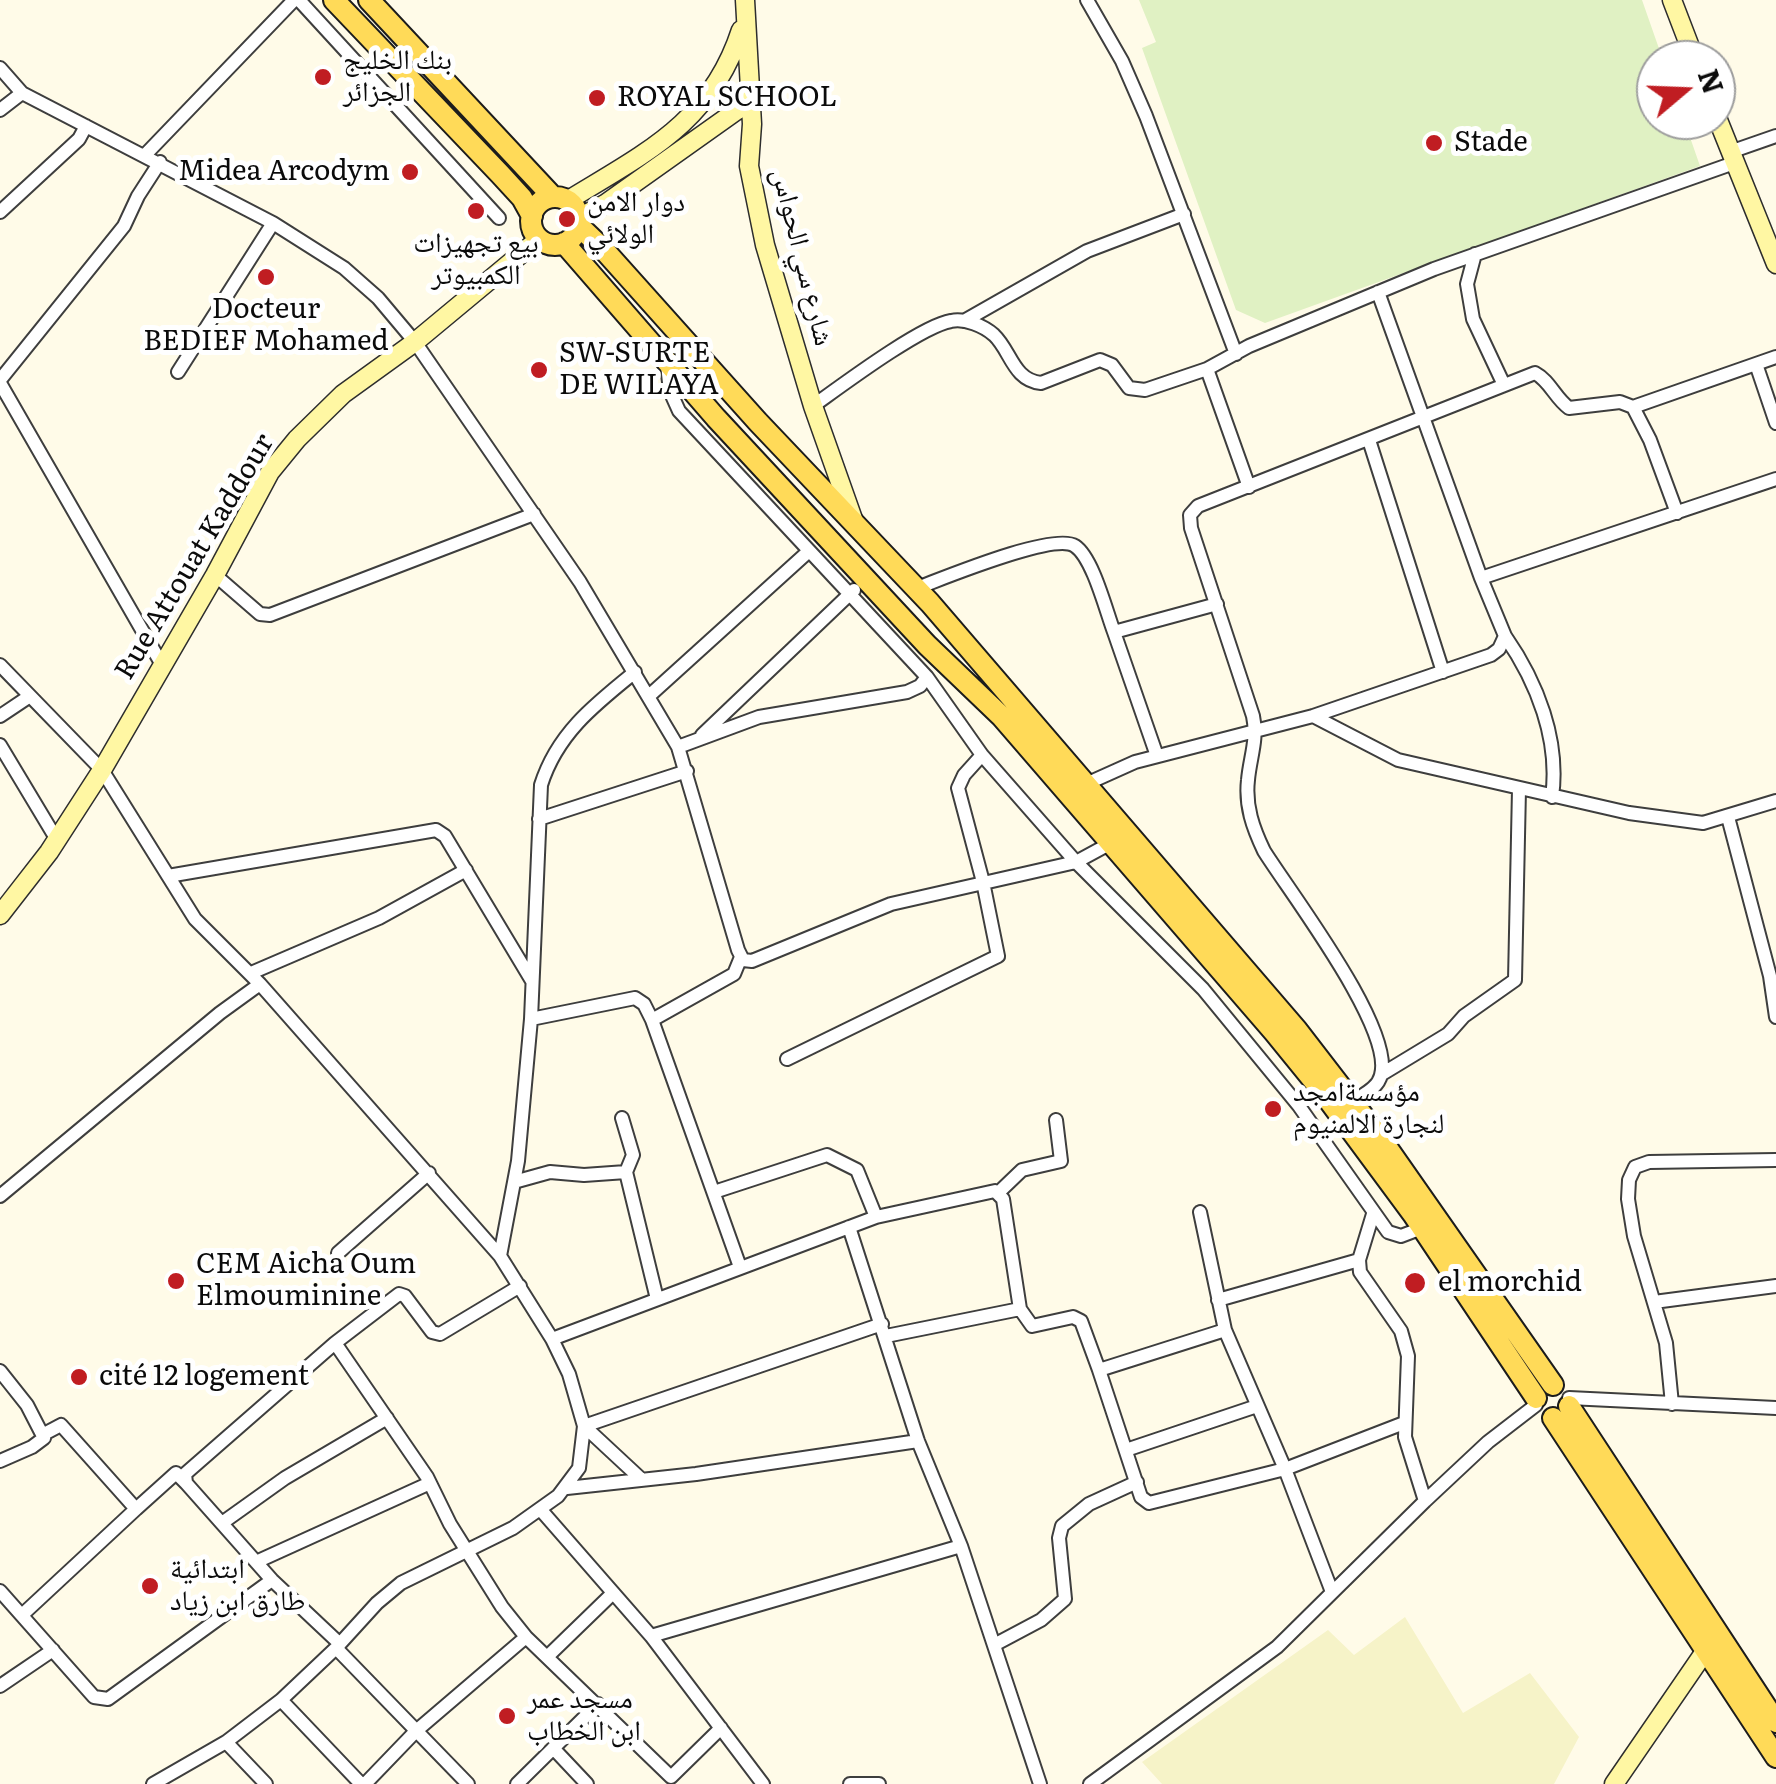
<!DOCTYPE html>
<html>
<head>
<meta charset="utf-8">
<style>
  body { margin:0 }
  #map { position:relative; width:1776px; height:1784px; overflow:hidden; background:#fffbe8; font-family:Literata,serif }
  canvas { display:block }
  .north { position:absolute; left:1636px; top:40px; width:100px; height:100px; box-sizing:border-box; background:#fff; border:2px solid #9d9d9d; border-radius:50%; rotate:71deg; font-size:28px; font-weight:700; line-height:40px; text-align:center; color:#0b0b0b }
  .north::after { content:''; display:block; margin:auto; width:35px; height:45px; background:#c01d22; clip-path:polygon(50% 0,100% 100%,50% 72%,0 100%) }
</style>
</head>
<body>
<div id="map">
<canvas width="1776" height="1784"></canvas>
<div class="north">N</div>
</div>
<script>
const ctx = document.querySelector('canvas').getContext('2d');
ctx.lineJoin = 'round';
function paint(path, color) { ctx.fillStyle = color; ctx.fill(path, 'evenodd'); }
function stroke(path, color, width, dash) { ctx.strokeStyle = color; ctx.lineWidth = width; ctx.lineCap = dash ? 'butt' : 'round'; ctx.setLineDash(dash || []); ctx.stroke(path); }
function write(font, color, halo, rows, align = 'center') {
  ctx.font = font + ' Literata,"Noto Naskh Arabic",serif'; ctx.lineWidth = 10; ctx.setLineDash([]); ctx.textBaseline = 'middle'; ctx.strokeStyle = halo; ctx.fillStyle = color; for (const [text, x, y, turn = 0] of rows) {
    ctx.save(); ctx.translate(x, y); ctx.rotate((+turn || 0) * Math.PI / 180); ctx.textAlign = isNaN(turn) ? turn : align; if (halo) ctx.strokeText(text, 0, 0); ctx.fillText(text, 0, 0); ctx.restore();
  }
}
paint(new Path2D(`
  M1405 1617 1463 1713 1530 1673 1579 1737 1554 1784H1162L1142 1762 1328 1630 1354 1655Z`), '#f6f3c8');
paint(new Path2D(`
  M1139 0H1642L1663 60H1656V120H1684L1700 166 1265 323 1236 310 1142 48 1156 42Z`), '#e0f1c3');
const street = new Path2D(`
  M299 0 499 218
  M1087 0 1122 61 1146 116 1236 354
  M0 68 22 93 273 223 344 268 378 298 415 342 580 582 678 747 738 950 743 960 752 961 891 904 1076 862 1111 843
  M0 110 22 93
  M1730 152 1776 136
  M145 155 294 0
  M0 212 79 139 86 126
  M1475 254 1467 284 1473 319 1504 385
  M1378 292 1481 578
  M964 321 1087 251 1184 214
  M1756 364 1776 423
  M667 365 670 391 679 411 927 677 982 755 1076 862 1203 989 1299 1106 1388 1232 1401 1236 1422 1228
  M1207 369 1249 487
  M178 372 273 223
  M0 380 124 226 138 196 160 162
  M0 383 161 663
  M813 406C841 386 921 326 951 321 965 318 984 326 994 335 1011 351 1013 380 1041 383L1100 360 1112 365 1129 388 1145 390 1207 369 1249 346 1434 269 1734 163
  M1633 407 1776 357
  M1369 440 1443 672
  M215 575 260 614 270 615 534 514
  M917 588C944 578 1054 532 1075 546 1093 558 1106 611 1114 632L1217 604
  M1114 632 1157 756
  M1505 636C1537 682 1560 740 1552 797
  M0 665 102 770 195 919 260 984 500 1256 552 1339 569 1374 584 1426 579 1468 558 1496 513 1528 401 1583 377 1603 336 1648 281 1700 226 1742 153 1784
  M650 695 809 551
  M0 716 30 696
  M1313 716 1398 760 1629 813 1703 823 1776 801
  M702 735 854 590
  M0 745 57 840
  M678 747 759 717 907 692 920 686 927 677
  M1086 784 1135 762 1313 716 1491 655 1499 649 1505 636 1481 578 1776 479
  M1728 817 1770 976 1776 1017
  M539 819 687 771
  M168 876 436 830 445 836 532 981
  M251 973 379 918 466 870
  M531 1019 635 998 644 1004 652 1020 734 974 741 957
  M652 1020 740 1267
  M787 1059 998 956 983 882 958 788 964 775 982 755
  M1382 1074 1448 1034 1464 1016 1515 980 1519 789
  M1354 1101C1364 1094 1378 1088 1381 1075 1394 1028 1291 894 1264 851 1253 828 1245 806 1248 780 1250 757 1258 740 1253 716L1191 528 1190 515 1198 506 1535 373C1550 381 1555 398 1569 408L1620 402 1633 407 1650 440 1677 513
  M622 1118 633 1155 626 1172
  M514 1182 550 1172 584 1175 626 1172 657 1299
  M714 1192 827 1155 857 1170 876 1217
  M998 1193 1022 1170 1061 1161 1056 1120
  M0 1196 220 1013 260 984
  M1200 1212 1225 1330
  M1373 1214 1359 1260 1360 1272 1401 1331 1408 1356 1405 1437 1425 1501
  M849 1227 918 1441 961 1546 1040 1784
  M338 1253 429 1173
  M500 1256 518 1161 531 1019 541 785C557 734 594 705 635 672
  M1218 1300 1359 1260
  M1654 1302 1776 1286
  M886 1336 1020 1309
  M552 1339 876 1217 995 1191 1003 1199 1020 1309 1032 1326 1073 1317 1081 1321 1099 1370 1225 1330 1285 1469 1332 1592
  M335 1343 427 1477 450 1524 502 1607 526 1637 671 1777 721 1728
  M1099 1370 1141 1497 1149 1503 1285 1469 1404 1423
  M0 1371 27 1405 44 1438 32 1447 0 1461
  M1569 1398 1776 1408
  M1672 1404 1666 1343 1634 1236 1628 1199 1629 1180 1635 1167 1649 1162 1776 1160
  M44 1434 61 1425 136 1509 176 1473 186 1483
  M1126 1450 1257 1406
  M641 1479 584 1426 882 1324
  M567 1488 696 1474 918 1441
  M540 1509 651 1636 763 1784
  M222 1523 285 1478 387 1418
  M256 1562 430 1483
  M0 1591 94 1697 108 1699 272 1580
  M22 1615 136 1509
  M651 1636 961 1546
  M340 1644 272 1580 186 1483 185 1474 335 1343 399 1294 405 1296 432 1332 440 1334 520 1286
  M994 1645 1041 1620 1065 1599 1059 1538 1062 1526 1089 1504 1137 1482
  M336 1648 468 1784
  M548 1656 613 1593
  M0 1686 53 1650
  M281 1700 361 1784
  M226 1742 266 1784
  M553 1748 587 1784
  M365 1784 416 1731 526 1637
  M517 1784 598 1704
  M850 1784H879
  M1090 1784 1277 1647 1425 1501 1488 1442 1536 1405`);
const secondary = new Path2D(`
  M745 0 752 124 749 166 765 245 813 406 853 519
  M1672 0 1695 60
  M1716 115 1776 264
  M567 201C645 153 711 123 741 30
  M579 218 605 204 736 111 749 95
  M0 915 49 852 102 770 215 575 270 472 297 439 343 394 415 342 539 239
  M1614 1784 1706 1650`);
const primary = new Path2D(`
  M334 0 500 174 522 198 532 216
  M369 0 553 197
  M531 221a24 24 0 1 1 48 0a24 24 0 1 1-48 0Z
  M578 225 604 250 758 422 930 603 1297 1030 1381 1139 1553 1385
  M564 243 716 418 927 645 1001 716 1274 1032 1322 1091 1413 1214 1536 1398
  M1569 1406 1776 1722
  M1553 1418 1776 1757`);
stroke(street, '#3e3e3e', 16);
stroke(secondary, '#2d2d2d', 21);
stroke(primary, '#1c1c1c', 24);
stroke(street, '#fff', 12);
stroke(secondary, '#fff7a3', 18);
stroke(primary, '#ffda58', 20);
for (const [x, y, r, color] of [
  [323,77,10,"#c01d22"],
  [597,98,10,"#c01d22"],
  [1434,143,10,"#c01d22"],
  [410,172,10,"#c01d22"],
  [476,211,10,"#c01d22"],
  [567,219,10,"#c01d22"],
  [266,277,10,"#c01d22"],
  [539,370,10,"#c01d22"],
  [1273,1109,10,"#c01d22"],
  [176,1281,10,"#c01d22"],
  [1415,1283,12,"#c01d22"],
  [79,1377,10,"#c01d22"],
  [150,1586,10,"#c01d22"],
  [507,1716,10,"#c01d22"]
]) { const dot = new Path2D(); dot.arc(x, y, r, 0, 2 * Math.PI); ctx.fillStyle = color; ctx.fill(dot); stroke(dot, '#fff', 4); }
write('28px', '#0b0b0b', '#fff', [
  ["بنك الخليج",343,61],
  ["الجزائر",343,93],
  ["ROYAL SCHOOL",617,98],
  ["Stade",1454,143],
  ["Midea Arcodym",390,172,"right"],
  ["دوار الامن",587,203],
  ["الولائي",587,235],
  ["بيع تجهيزات",476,244,"center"],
  ["الكمبيوتر",476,276,"center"],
  ["Docteur",266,310,"center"],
  ["BEDIEF Mohamed",266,342,"center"],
  ["SW-SURTE",559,354],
  ["DE WILAYA",559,386],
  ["مؤسسةامجد",1293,1093],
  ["لنجارة الالمنيوم",1293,1125],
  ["CEM Aicha Oum",196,1265],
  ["Elmouminine",196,1297],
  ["el morchid",1438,1283],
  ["cité 12 logement",99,1377],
  ["ابتدائية",170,1570],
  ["طارق ابن زياد",170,1602],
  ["مسجد عمر",527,1700],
  ["ابن الخطاب",527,1732]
], 'left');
write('28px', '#0b0b0b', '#fff', [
  ["شارع سي الحواس",802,257,76],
  ["Rue Attouat Kaddour",195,557,-59]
]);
</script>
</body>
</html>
